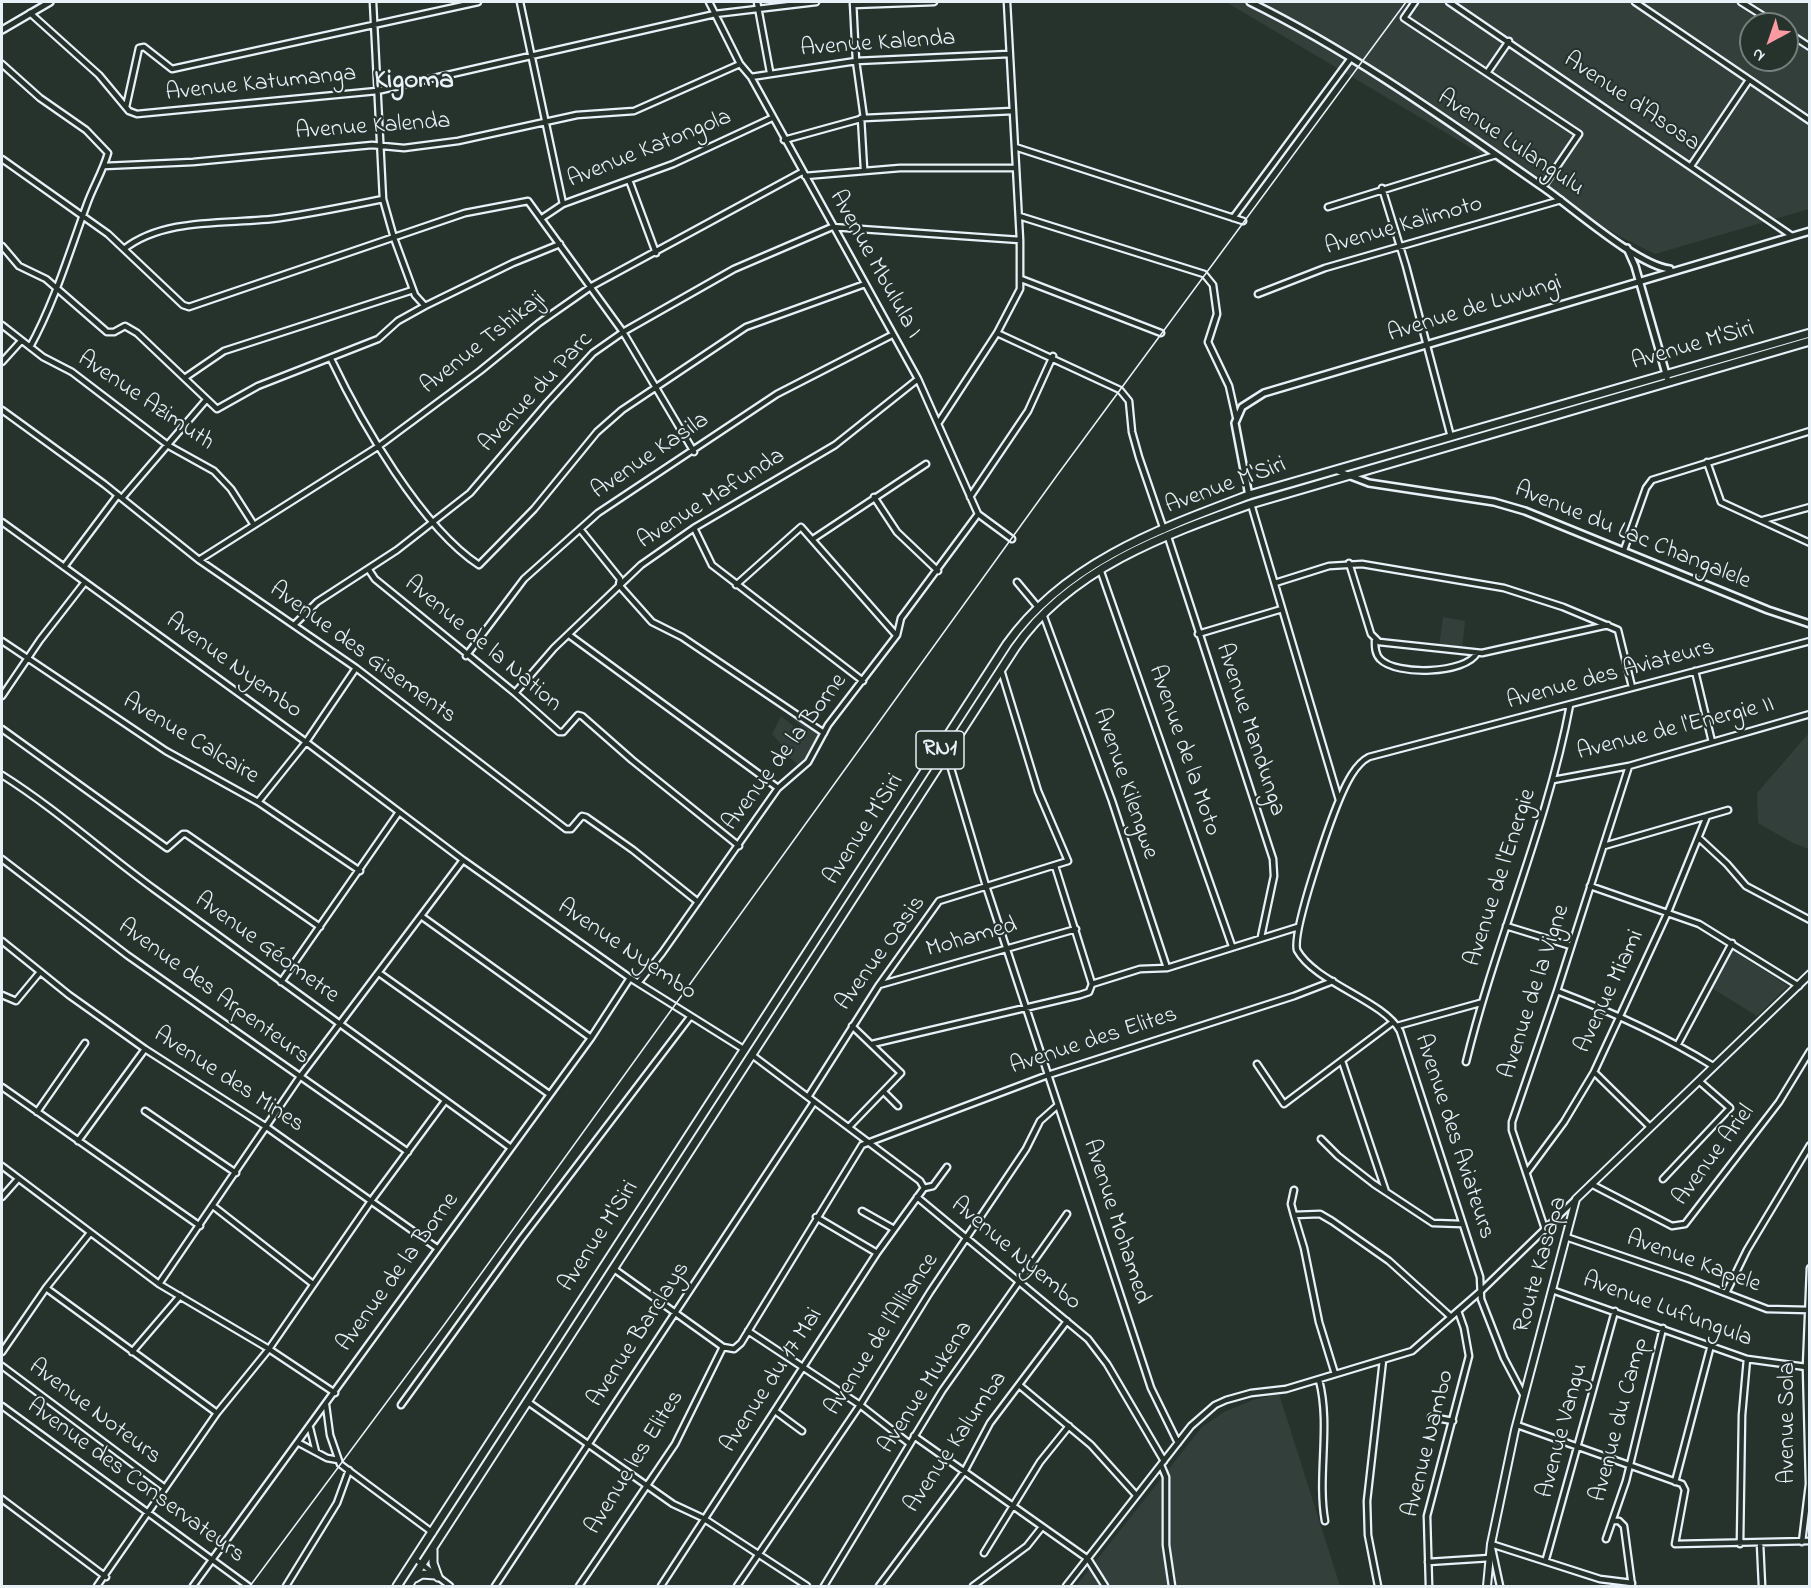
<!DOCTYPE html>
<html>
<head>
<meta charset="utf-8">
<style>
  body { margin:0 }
  #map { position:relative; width:1811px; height:1588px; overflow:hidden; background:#26332d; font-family:"Indie Flower",sans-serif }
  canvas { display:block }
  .frame { position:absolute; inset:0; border:3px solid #e8f1f8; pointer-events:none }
  .north { position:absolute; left:1739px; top:12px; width:60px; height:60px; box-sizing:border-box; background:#26332d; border:2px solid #747f7e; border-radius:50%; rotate:220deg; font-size:16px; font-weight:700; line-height:24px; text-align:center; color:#e8f1f8 }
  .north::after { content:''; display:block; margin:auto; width:21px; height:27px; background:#ff9aa2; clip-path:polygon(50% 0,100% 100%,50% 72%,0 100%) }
</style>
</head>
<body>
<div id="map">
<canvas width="1811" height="1588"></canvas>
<div class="frame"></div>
<div class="north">N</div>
</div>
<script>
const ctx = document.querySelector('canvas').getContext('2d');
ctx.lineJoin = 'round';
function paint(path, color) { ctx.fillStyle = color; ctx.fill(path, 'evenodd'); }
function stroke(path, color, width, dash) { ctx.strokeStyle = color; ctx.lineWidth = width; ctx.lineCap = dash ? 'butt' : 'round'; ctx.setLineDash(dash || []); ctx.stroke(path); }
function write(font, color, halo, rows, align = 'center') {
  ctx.font = font + ' "Indie Flower",sans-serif'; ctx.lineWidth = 4.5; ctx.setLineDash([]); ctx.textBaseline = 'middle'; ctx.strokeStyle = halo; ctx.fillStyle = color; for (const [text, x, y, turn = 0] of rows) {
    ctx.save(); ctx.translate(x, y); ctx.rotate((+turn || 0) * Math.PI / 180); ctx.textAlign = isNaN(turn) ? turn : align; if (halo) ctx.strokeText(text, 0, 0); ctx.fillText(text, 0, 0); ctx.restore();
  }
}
paint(new Path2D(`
  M1226 2H1809V209L1655 254 1621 237ZM1751 24H1787V60H1751Z
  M1443 617 1465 621 1462 649 1439 647Z
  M789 712 811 727 818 735 800 766 786 755 788 752 772 734 781 716 803 734 806 730 787 714Z
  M1809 733V849L1793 843 1758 823 1757 793Z
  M1731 949 1788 986 1757 1016 1710 987Z
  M1279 1394 1340 1586H1076L1202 1427 1224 1412 1253 1400Z`), '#333f3a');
const minor = new Path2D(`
  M373 2 383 199 394 238 415 295 425 306
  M520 2 563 204
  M709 2 740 64 751 77 918 379 978 514 1012 539
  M757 2 770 72
  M853 2 856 61 864 118
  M1415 2 1404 18 1579 134 1543 187
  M1449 2 1792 236
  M1635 2 1810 121
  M1741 2 1776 24
  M853 5 934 2
  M30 13 99 75 129 111 137 114 377 91 715 14 816 2
  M1787 32 1810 47
  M2 64 40 98 86 130 108 153C103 171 93 187 87 204 69 253 55 301 30 347
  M1487 73 1509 41
  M751 77 856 61 1009 54
  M126 107 139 48 144 47 172 69 478 2
  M861 118 864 169
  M784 140 864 118 1013 111
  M1015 147 1243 221
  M2 159 108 234 183 305 189 307 465 213 528 201 623 332 694 452
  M104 166 193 162 372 145 404 148 458 141 577 115 634 111 740 64
  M1691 166 1749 80
  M805 176 900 168H1015
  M629 180 656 253
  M1382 188 1406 266 1451 437
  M1328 207 1496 155
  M1019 216 1204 274 1213 285 1217 314 1208 342 1229 386 1236 417
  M542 218 563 204 673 164 772 118
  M1233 218 1351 58
  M2 246 19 266 46 279 107 332H114L125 326 137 333 217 409 258 386 378 339 398 321 425 306 513 263 560 244
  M124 249C166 216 231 225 280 218 314 213 349 206 383 199
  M1021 279 1161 333
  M1258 294 1325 268 1561 200
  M2 325 43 357 72 372 169 446 214 471 231 489 254 525
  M997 333 1120 390 1129 401 1132 432 1139 457 1164 530
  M331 359C361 422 421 527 479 565L534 509 597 432 622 410 746 327 865 284
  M2 362 21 341
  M186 377 224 351 413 290
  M2 410 104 484 199 560 356 668 566 829H571L582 816 586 817 633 850 698 902
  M939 422 997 333 1020 289V240L1007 2
  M1707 462 1721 502 1810 543
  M874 497 897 532 938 571
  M970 497 1028 411 1053 356
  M122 498 206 400
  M1251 504 1339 800
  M1763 520 1810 507
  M2 522 306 742 463 860 630 978 745 1050
  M694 528 712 565 863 681
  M580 529 620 579 619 585 652 622 682 637 824 733
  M1168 537 1273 859 1274 876 1261 937
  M813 539 926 464
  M1624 550 1646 488 1652 480 1810 431
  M199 560 379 446 480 371 539 323 592 286 802 172
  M1349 563 1371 634 1379 642 1482 653 1608 625
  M64 567 118 495
  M1100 569 1232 946
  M369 570 375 579 515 693 559 732H563L578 715 582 716 632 760 739 846
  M1017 582 1037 606
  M1275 583 1329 566 1362 564 1504 588 1563 607 1618 630 1632 687
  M736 585 801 527 896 635
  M1043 614 1112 801 1167 968
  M295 624 317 602 397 550 470 493 547 403 593 353 623 332 734 269 832 227 1020 240
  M1198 634 1282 609
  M569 635 778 788
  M2 641 166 751 258 802 360 871
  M1375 641C1375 647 1375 654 1380 659 1396 676 1466 674 1477 653
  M466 656 524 579 598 513 777 394 892 335
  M1695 671 1712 742
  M515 693 554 648 641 565 694 528 835 445 918 379
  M2 696 40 640 85 582
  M2 729 167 848 183 834H186L320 927
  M947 755 986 886 1151 1388 1178 1443
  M2 775C56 809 103 852 154 889 273 976 392 1063 511 1148
  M1553 780 1629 766 1810 714
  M258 802 306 742 356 668
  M1700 839 1727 864 1746 886 1810 920
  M1604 846 1728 810
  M2 859 127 955 408 1152
  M1055 866 1092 984
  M1590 886 1699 924 1799 986
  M421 916 591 1038
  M1506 926 1571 946
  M2 941 69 995 145 1049 268 1128 437 1248
  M379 973 549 1094
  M281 982 399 812
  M638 983 662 953 778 788 808 762 828 725 897 635 901 618 978 514
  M879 985 1076 929
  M1557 991C1612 1012 1663 1035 1713 1066
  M2 995 16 1001 40 972
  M1397 1026 1480 1003
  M872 1044 1080 995 1089 992 1092 984 1140 969 1167 968 1298 927
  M1678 1044 1732 943
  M1342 1061 1386 1192
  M1466 1062C1495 942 1547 827 1570 705
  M1257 1064 1284 1104 1393 1022
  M1594 1072 1650 1127
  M2 1087 200 1226
  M884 1092 898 1106
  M808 1097 879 985 939 901 1068 861 1038 791 1001 670
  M145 1111 236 1173
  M37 1112 85 1043
  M849 1127 901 1073 852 1026
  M1321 1139 1338 1156 1374 1184 1433 1223 1462 1224
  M78 1141 145 1049
  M2 1166 159 1284 269 1349 335 1393
  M1527 1172 1564 1122 1594 1072 1668 912 1707 816
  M1663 1179 1730 1108 1699 1081
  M1591 1184 1672 1226 1685 1224 1779 1102 1810 1051
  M924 1188 933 1186 947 1167
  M1294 1190 1291 1204 1294 1215 1304 1248 1319 1322 1335 1374
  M2 1197 18 1179
  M917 1197 1088 1339 1107 1364 1164 1461
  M213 1206 313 1284
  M862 1211 894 1229
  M1294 1215 1320 1214 1332 1221 1389 1261 1451 1317
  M816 1217 877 1253
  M1545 1229 1512 1130V1122L1557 991 1629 766
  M1566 1237 1689 1279 1767 1309 1809 1310
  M159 1284 299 1078 463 860
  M46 1288 217 1413
  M1552 1290 1747 1359 1806 1367
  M1726 1293 1747 1250 1810 1145
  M748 1331 860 1405 910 1444
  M723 1347 734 1349 741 1343 862 1145 1048 1075 1294 996 1333 981
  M2 1352 46 1288 90 1233
  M132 1352 180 1296
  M2 1366 165 1488
  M1319 1380C1331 1426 1317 1475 1325 1521
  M1019 1385 1091 1445 1136 1495
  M1524 1396 1504 1358 1481 1299 1480 1277 1400 1031C1383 1000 1315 983 1297 950 1292 930 1330 822 1340 798 1346 784 1355 764 1369 757L1810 641
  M528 1402 673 1504 703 1518 807 1586
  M326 1405 330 1435 340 1464 433 1533
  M401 1405 521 1239 690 1017
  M2 1406 248 1586
  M775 1411 802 1431
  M1431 1417 1453 1421
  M1517 1425 1682 1484 1685 1490 1675 1544 1810 1541
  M310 1428 316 1452
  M914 1436 1088 1559 1105 1586
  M299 1443 327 1458 338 1460
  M1161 1465 1166 1477V1545L1172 1586
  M1675 1482 1711 1345
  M2 1499 106 1577
  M1613 1521H1619L1624 1526 1632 1586
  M1606 1539 1626 1481 1663 1328
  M1802 1542 1809 1484 1806 1367 1810 1268
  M1760 1543 1762 1586
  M1491 1544 1600 1579 1632 1583
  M1491 1544 1500 1586
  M1740 1544 1742 1415 1747 1359
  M984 1553 1040 1462 1069 1426
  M415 1559 450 1586
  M1546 1559 1615 1311
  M1428 1562 1490 1558
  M97 1586 217 1413 269 1349 371 1201 445 1101
  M193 1586 591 1038 630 978
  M286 1586 337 1503 349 1470
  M495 1586 814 1102
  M579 1586 675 1444 723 1347 614 1269
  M661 1586 877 1253 924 1188 920 1181 752 1055
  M737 1586 860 1405 930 1292 1026 1149 1040 1121 1058 1105
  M824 1586 942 1391 1067 1214
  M879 1586 964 1472 990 1423 1067 1321
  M973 1586 1027 1546 1042 1527
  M1066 1586 1191 1426 1215 1405 1226 1400 1251 1393 1286 1389 1412 1351 1482 1290 1576 1199
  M1378 1586 1368 1535 1367 1501 1383 1360
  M1429 1586 1427 1516 1469 1356 1464 1328 1458 1311`);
const tertiary = new Path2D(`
  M1250 2C1354 53 1449 122 1544 188 1573 208 1638 266 1670 269
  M2 30 50 2
  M1627 248 1635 266 1668 381
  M1335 470 1369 483 1494 502 1525 511 1768 610 1810 624
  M1249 496 1235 423 1242 407 1264 393 1810 231`);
const secondary = new Path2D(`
  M1487 1586 1491 1544 1515 1430 1576 1199 1810 974`);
const trunk = new Path2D(`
  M433 1550V1563L438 1577
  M415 1578 422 1574 435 1575
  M397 1586 1007 644C1064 563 1159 529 1249 495L1810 333
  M408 1586 1015 648C1069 569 1164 535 1251 504L1810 341`);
stroke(minor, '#e8f1f8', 9);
stroke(tertiary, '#e8f1f8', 10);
stroke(secondary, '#e8f1f8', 10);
stroke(trunk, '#e8f1f8', 11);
stroke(minor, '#26332d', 4.5);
stroke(tertiary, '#26332d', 5);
stroke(secondary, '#26332d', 6);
stroke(trunk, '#26332d', 7);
stroke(new Path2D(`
  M250 1586 444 1325 1058 474 1406 2`), '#e8f1f8', 1.5);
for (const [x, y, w] of [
  [940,750,48]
]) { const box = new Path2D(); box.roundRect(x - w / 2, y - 19, w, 38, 4.5); ctx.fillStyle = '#26332d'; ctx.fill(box); stroke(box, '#e8f1f8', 1.5); }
write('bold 22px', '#e8f1f8', null, [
  ["RN1",940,750]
]);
write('24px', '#e8f1f8', '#26332d', [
  ["Avenue Kalenda",878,45,-4],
  ["Avenue Katumanga",261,85,-6],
  ["Avenue d'Asosa",1631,103,34],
  ["Avenue Kalenda",373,128,-4],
  ["Avenue Lulangulu",1510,144,34],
  ["Avenue Katongola",650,150,-22],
  ["Avenue Kalimoto",1404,227,-16],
  ["Avenue Mbulula I",874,265,61],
  ["Avenue de Luvungi",1475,310,-17],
  ["Avenue Tshikaji",484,344,-38],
  ["Avenue M'Siri",1693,347,-16],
  ["Avenue du Parc",537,393,-47],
  ["Avenue Azimuth",145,402,34],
  ["Avenue Kasila",651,457,-34],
  ["Avenue M'Siri",1226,487,-20],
  ["Avenue Mafunda",712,500,-32],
  ["Avenue du Lac Changalele",1632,537,22],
  ["Avenue de la Nation",482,645,40],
  ["Avenue des Gisements",362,654,36],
  ["Avenue Nyembo",233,667,36],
  ["Avenue des Aviateurs",1611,676,-15],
  ["Avenue Mandunga",1249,730,72],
  ["Avenue de l'Energie II",1676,730,-14],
  ["Avenue Calcaire",190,740,31],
  ["Avenue de la Moto",1183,751,71],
  ["Avenue de la Borne",786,753,-53],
  ["Avenue Kilengwe",1124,784,71],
  ["Avenue M'Siri",865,830,-57],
  ["Avenue de l'Energie",1502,878,-72],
  ["Mohamed",972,939,-16],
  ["Avenue Géometre",266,949,36],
  ["Avenue Nyembo",626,951,34],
  ["Avenue Oasis",882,954,-54],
  ["Avenue de la Vigne",1536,992,-72],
  ["Avenue Miami",1611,992,-65],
  ["Avenue des Arpenteurs",213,993,36],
  ["Avenue des Elites",1094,1042,-18],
  ["Avenue des Mines",228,1081,33],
  ["Avenue des Aviateurs",1453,1137,72],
  ["Avenue Ariel",1715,1156,-53],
  ["Avenue Mohamed",1115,1222,72],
  ["Avenue M'Siri",600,1237,-57],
  ["Avenue Nyembo",1015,1255,40],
  ["Avenue Kapele",1693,1263,20],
  ["Route Kasapa",1542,1265,-74],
  ["Avenue de la Borne",399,1273,-54],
  ["Avenue Lufungula",1667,1311,20],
  ["Avenue Barclays",640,1335,-57],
  ["Avenue de l'Alliance",883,1335,-57],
  ["Avenue du 17 Mai",773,1381,-57],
  ["Avenue Mukena",927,1388,-57],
  ["Avenue Noteurs",94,1413,37],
  ["Avenue du Camp",1621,1420,-75],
  ["Avenue Sola",1789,1423,-90],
  ["Avenue Vangu",1564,1431,-75],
  ["Avenue Kalumba",957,1443,-56],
  ["Avenue Nambo",1430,1444,-76],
  ["Avenue les Elites",636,1463,-58],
  ["Avenue des Conservateurs",135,1482,36]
]);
write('bold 27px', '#e8f1f8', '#26332d', [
  ["Kigoma",414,83]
]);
</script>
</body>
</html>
